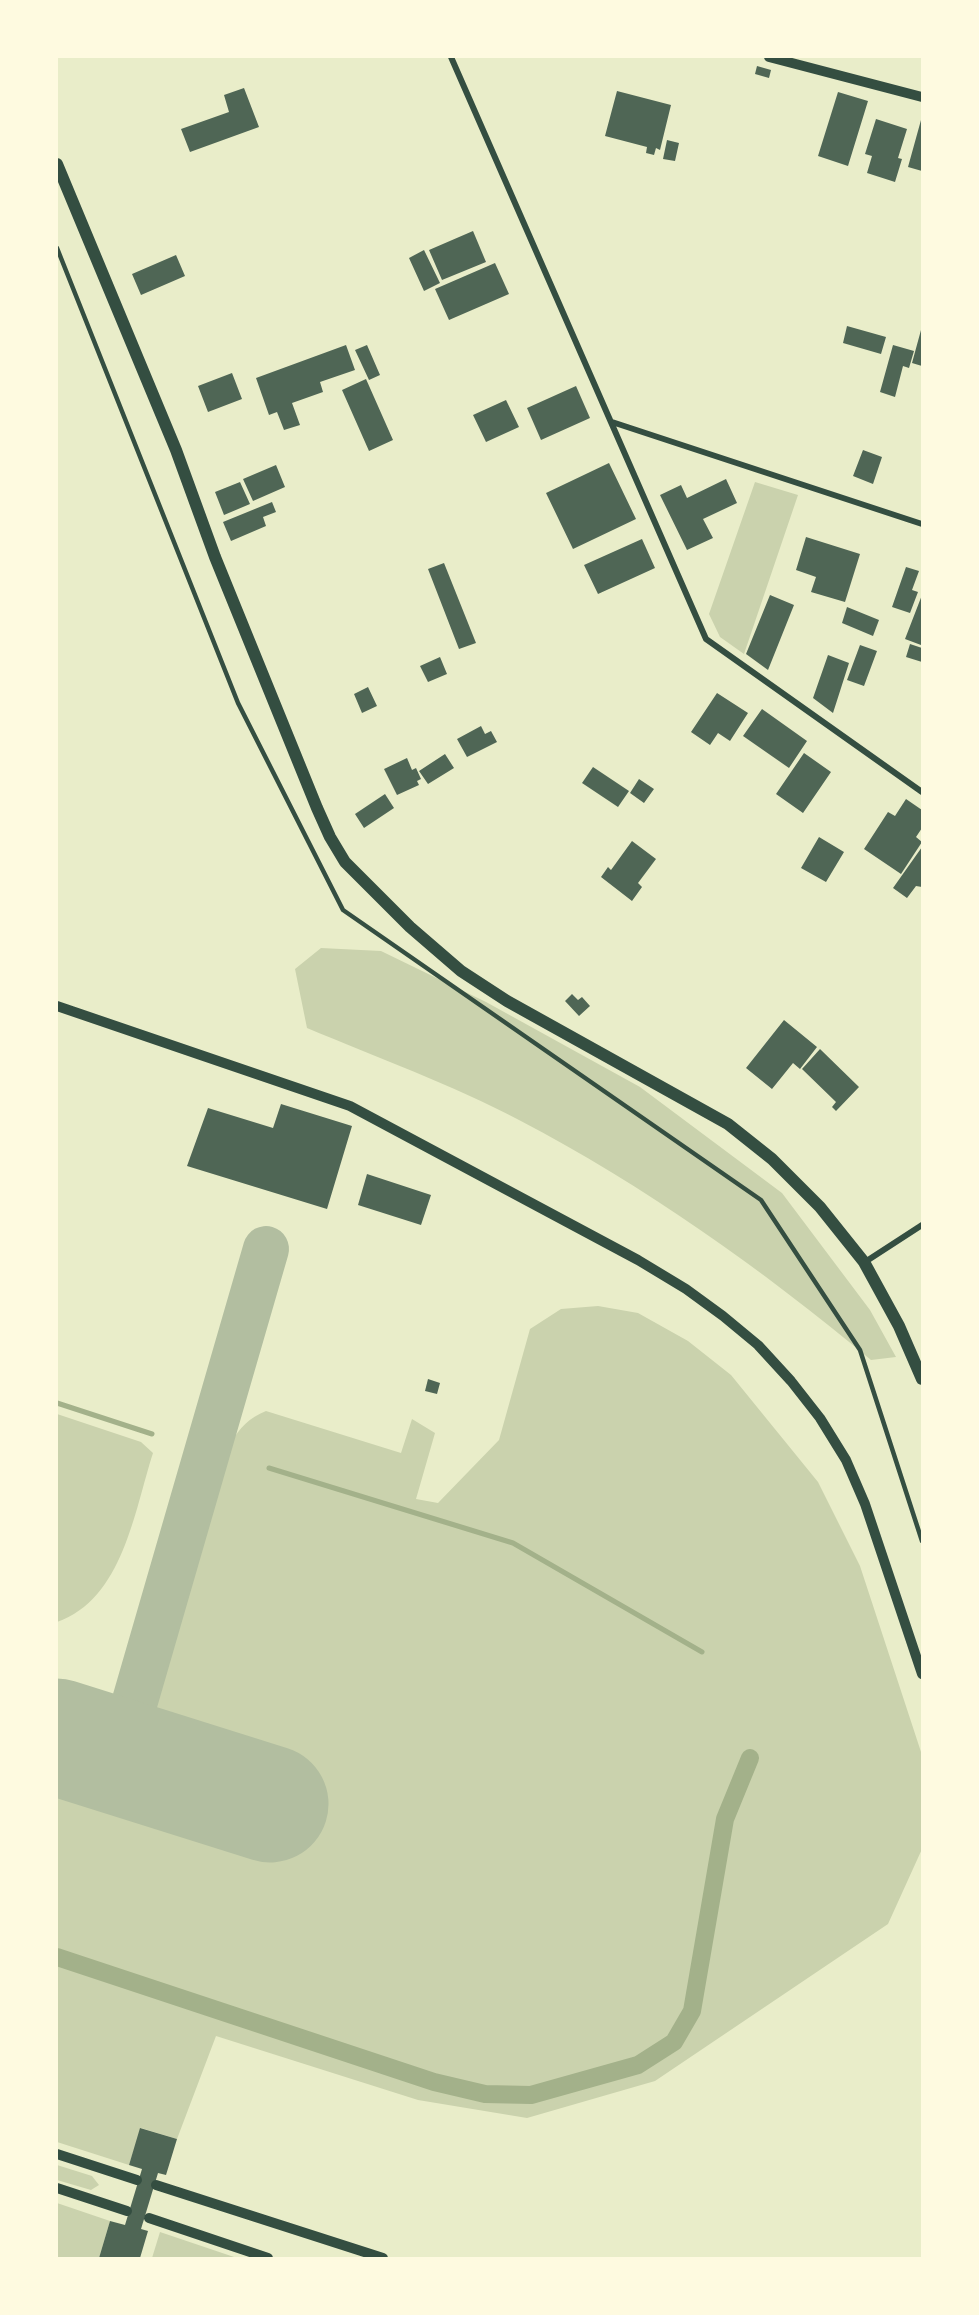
<!DOCTYPE html>
<html>
<head>
<meta charset="utf-8">
<style>
  body { margin:0 }
  #map { position:relative; width:979px; height:2315px; overflow:hidden; background:#e9edc9; font-family:Karla,sans-serif }
  canvas { display:block }
  .frame { position:absolute; inset:0; border:58px solid #fefae0; pointer-events:none }
</style>
</head>
<body>
<div id="map">
<canvas width="979" height="2315"></canvas>
<div class="frame"></div>
</div>
<script>
const ctx = document.querySelector('canvas').getContext('2d');
ctx.lineJoin = 'round';
function paint(path, color) { ctx.fillStyle = color; ctx.fill(path, 'evenodd'); }
function stroke(path, color, width, dash) { ctx.strokeStyle = color; ctx.lineWidth = width; ctx.lineCap = dash ? 'butt' : 'round'; ctx.setLineDash(dash || []); ctx.stroke(path); }
paint(new Path2D(`
  M755 482 798 495 744 654 720 637 709 614Z
  M321 948 381 951 486 1002 640 1087 782 1193 870 1310 896 1357 871 1360C762 1269 645 1186 519 1120 453 1085 376 1057 307 1028L295 969Z
  M598 1306 638 1313 688 1341 731 1375 818 1482 860 1566 922 1755V1849L888 1924 655 2081 527 2118 418 2100 216 2036 177 2139 141 2128 129 2165 57 2142V1796L252 1858 286 1754 151 1710 231 1443C240 1427 249 1418 266 1411L401 1453 412 1419 435 1433 416 1499 438 1503 499 1440 530 1329 561 1309Z
  M57 1414 141 1442 153 1453C134 1512 123 1599 57 1622Z
  M57 2165 92 2176 99 2185 91 2190 57 2180Z
  M57 2203 110 2221 99 2258H57Z
  M160 2232 237 2258H152Z`), '#cad2ad');
stroke(new Path2D(`
  M57 1403 152 1434
  M269 1468 513 1543 702 1652`), '#a3b18a', 5);
stroke(new Path2D(`
  M57 1957 434 2082 485 2094 531 2095 638 2065 674 2042 692 2011 725 1819 750 1758`), '#a3b18a', 18);
stroke(new Path2D(`
  M119 1756 266 1249`), '#b2bea0', 46);
stroke(new Path2D(`
  M57 1737 270 1804`), '#b2bea0', 117);
paint(new Path2D(`
  M757 66 771 70 769 78 755 74Z
  M244 88 259 127 190 152 181 129 229 112 224 95Z
  M617 91 671 105 660 150 656 148 654 155 646 153 647 147 605 136Z
  M838 92 868 101 848 166 818 156Z
  M876 119 907 129 898 158 902 159 895 182 867 173 872 156 865 154Z
  M921 120H922V171L908 167Z
  M667 140 679 143 675 161 663 159Z
  M473 231 486 262 442 280 429 250Z
  M424 250 440 283 424 291 409 258Z
  M176 255 185 276 141 295 132 274Z
  M495 263 509 294 449 320 435 289Z
  M847 326 886 337 881 354 843 343Z
  M921 330H922V366L912 363Z
  M346 345 355 370 320 382 323 392 292 403 300 425 284 430 277 412 269 415 256 378Z
  M367 345 380 375 369 380 355 350Z
  M893 345 914 351 909 368 903 366 895 397 880 392Z
  M232 373 242 399 208 412 198 386Z
  M366 379 393 440 369 451 342 390Z
  M576 386 590 418 541 440 527 408Z
  M506 400 519 427 486 442 473 415Z
  M863 450 882 457 873 484 853 476Z
  M609 463 636 519 573 549 546 493Z
  M276 465 285 487 253 501 243 479Z
  M726 479 737 503 703 519 713 538 687 550 660 495 681 485 687 498Z
  M240 482 250 504 224 515 215 492Z
  M272 502 276 512 263 517 266 526 231 541 223 522Z
  M806 537 860 554 845 602 811 592 816 577 796 570Z
  M642 539 655 568 598 594 584 565Z
  M444 563 476 643 459 649 428 569Z
  M906 567 919 571 912 590 918 592 910 613 892 607Z
  M770 595 794 605 768 670 746 654Z
  M922 595V641L921 645 905 639Z
  M847 607 879 620 873 636 842 623Z
  M910 644 922 648V662L906 657Z
  M860 645 877 651 864 686 847 680Z
  M828 655 849 663 833 713 813 698Z
  M440 657 447 674 428 682 420 666Z
  M368 687 377 706 362 713 354 694Z
  M717 693 748 713 730 741 718 733 710 745 691 732Z
  M762 709 807 741 789 768 743 736Z
  M481 726 485 734 491 731 497 742 467 757 457 739Z
  M804 753 831 772 803 813 776 794Z
  M445 754 454 768 428 784 419 771Z
  M407 758 412 770 416 768 421 779 417 781 419 785 397 795 384 769Z
  M593 767 629 791 618 807 582 783Z
  M639 779 654 789 644 803 630 793Z
  M385 794 394 808 364 828 355 814Z
  M906 799 922 810V828L916 837 922 842 901 874 864 849 888 812 895 816Z
  M819 837 844 852 826 882 801 868Z
  M632 841 656 859 638 883 642 887 632 901 601 877 608 867 611 870Z
  M922 847V887L916 886 907 898 893 888Z
  M572 994 578 1000 582 997 590 1006 579 1016 565 1001Z
  M784 1020 817 1047 800 1069 793 1063 772 1089 746 1068Z
  M820 1049 859 1087 836 1111 832 1107 836 1102 802 1069Z
  M281 1104 352 1126 327 1209 187 1166 208 1108 273 1128Z
  M367 1174 431 1195 421 1225 358 1205Z
  M428 1379 440 1383 437 1394 425 1391Z
  M140 2128 177 2139 166 2175 158 2173 141 2229 148 2231 140 2258H99L110 2221 125 2225 142 2169 129 2165Z`), '#4f6655');
stroke(new Path2D(`
  M57 248 238 703 343 910 761 1200 860 1350 922 1541`), '#344e41', 4.5);
stroke(new Path2D(`
  M451 57 706 639 922 792
  M612 422 922 524
  M865 1262 922 1225`), '#344e41', 6);
stroke(new Path2D(`
  M769 57 922 97
  M57 1006 350 1106 638 1260 686 1289 723 1316 758 1345 791 1381 820 1418 846 1460 865 1504 922 1674
  M57 2154 137 2180
  M156 2185 383 2258
  M57 2188 127 2211
  M149 2218 268 2258`), '#344e41', 10);
stroke(new Path2D(`
  M57 164 176 450 215 557 317 808 330 837 345 862 410 927 461 971 507 1001 728 1124 772 1159 820 1207 864 1262 899 1326 922 1379`), '#344e41', 12);
</script>
</body>
</html>
